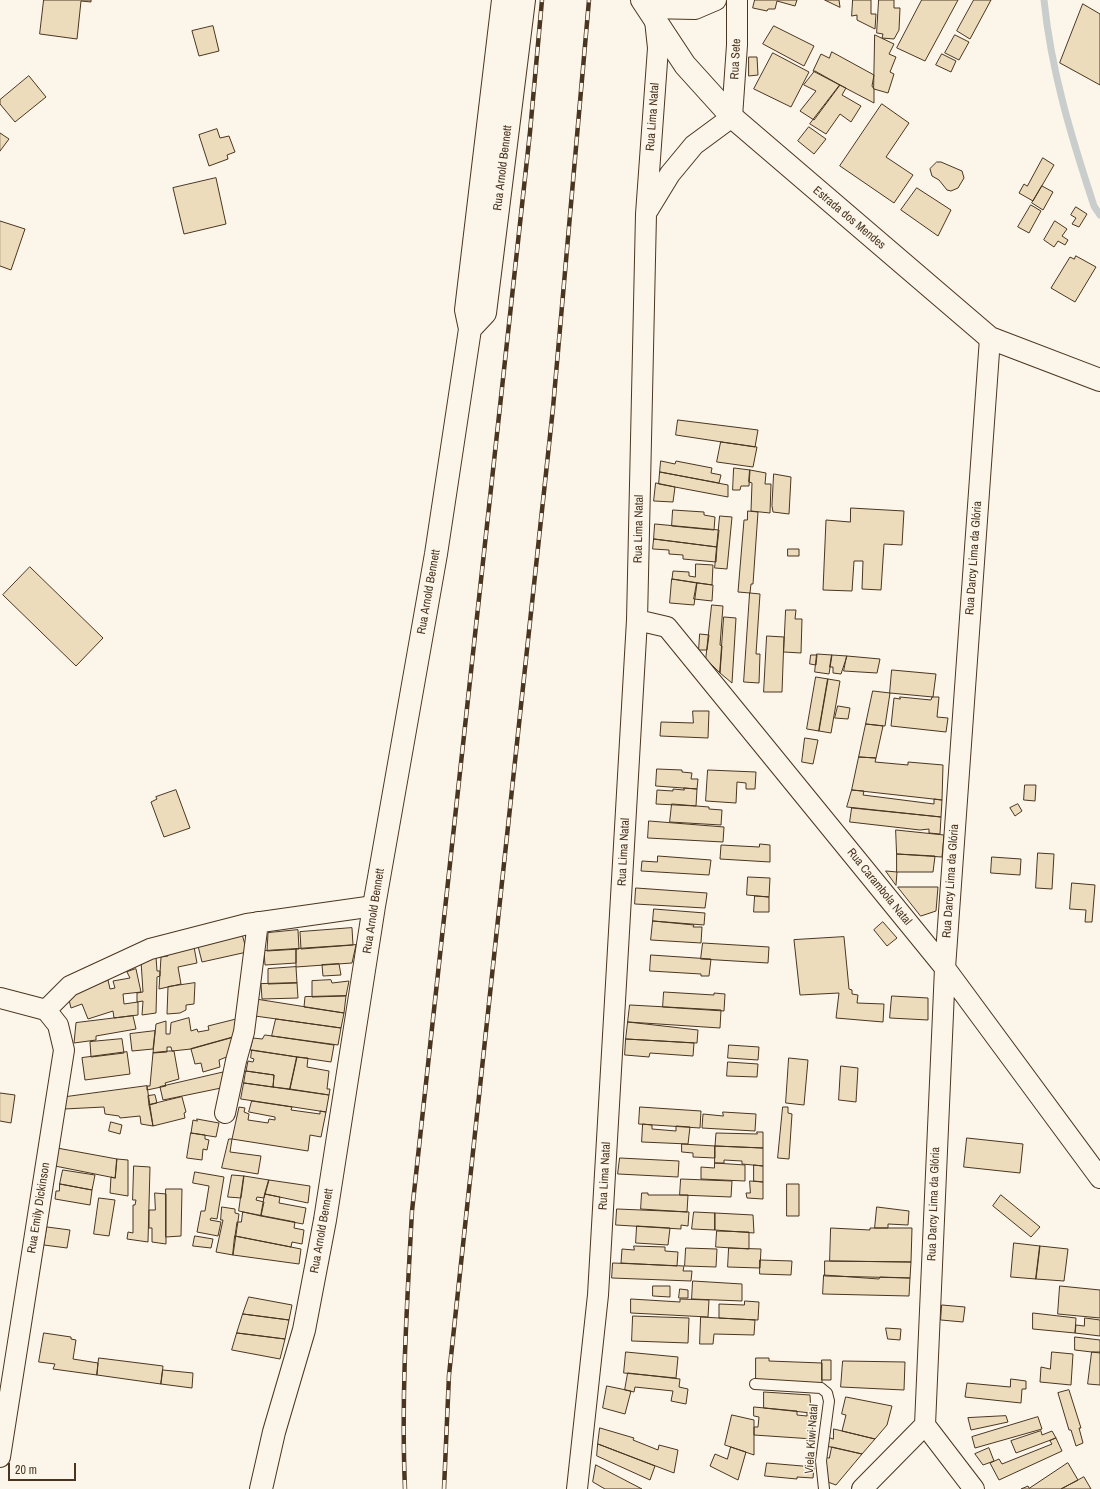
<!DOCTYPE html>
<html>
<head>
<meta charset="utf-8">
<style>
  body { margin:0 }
  #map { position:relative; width:1100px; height:1489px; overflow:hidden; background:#fbf6e9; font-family:"Archivo Narrow",sans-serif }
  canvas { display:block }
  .scale { position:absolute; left:8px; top:1463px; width:68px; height:18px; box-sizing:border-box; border:2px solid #4a3520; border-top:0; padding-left:5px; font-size:12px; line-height:14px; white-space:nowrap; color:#4a3520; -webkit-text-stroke:3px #fbf6e9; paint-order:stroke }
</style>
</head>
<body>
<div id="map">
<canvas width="1100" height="1489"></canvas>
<div class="scale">20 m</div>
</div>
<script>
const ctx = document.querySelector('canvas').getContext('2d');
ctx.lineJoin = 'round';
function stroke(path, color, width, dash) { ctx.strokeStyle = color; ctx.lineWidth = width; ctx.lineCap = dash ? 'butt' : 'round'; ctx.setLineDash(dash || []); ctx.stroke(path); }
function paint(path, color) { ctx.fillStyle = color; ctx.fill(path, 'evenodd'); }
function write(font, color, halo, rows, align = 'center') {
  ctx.font = font + ' "Archivo Narrow",sans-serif'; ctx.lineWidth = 3; ctx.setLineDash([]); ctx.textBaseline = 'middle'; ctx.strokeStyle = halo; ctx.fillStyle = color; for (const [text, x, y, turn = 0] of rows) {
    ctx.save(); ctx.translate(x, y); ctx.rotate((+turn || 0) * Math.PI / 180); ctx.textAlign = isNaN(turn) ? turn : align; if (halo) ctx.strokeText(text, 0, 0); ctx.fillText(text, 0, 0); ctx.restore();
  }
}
stroke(new Path2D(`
  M1044 0C1051 71 1072 139 1094 206L1100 215`), '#c9cecd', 7);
const building = new Path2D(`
  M44 0H91V2L81 1 77 39 40 34Z
  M755 0H797L795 6 777 1 775 9H768L767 11 753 8Z
  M825 0H839L840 7Z
  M853 0H871V14H876L875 29 857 20V15L852 16Z
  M879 0H894V8H900L899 30 894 39 882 38 883 34 877 33Z
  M922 0H958L925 61 897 48Z
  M974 0H991L970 39 957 31Z
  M1083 4 1100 14V85L1060 63Z
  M213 26 219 51 199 56 192 31Z
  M774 26 814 46 804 66 763 44Z
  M875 35 894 44 889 54 896 57 890 72 894 74 888 93 874 89Z
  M955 35 969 42 959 60 945 53Z
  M832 52 874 75 872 86 874 89V103L813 71 821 54 829 58Z
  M773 53 809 72 791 107 754 89Z
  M942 54 956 61 951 72 936 65Z
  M749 57H757L758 75 749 76Z
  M815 71 840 85 814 120 800 111 816 91 804 85Z
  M29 76 46 97 15 122 0 104V100Z
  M840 85 846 88 842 95 861 106 851 122 840 114 826 134 810 124Z
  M882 104 909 123 886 157 913 175 894 203 840 166Z
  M809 127 826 139 814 154 798 141Z
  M217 129 220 138 229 136 235 152 227 155 228 159 209 166 199 135Z
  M0 133 9 139 0 151Z
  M1043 158 1054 165 1033 201 1019 193 1024 184 1027 186Z
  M937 162H941L962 171 964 178 958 188 951 191 947 190 939 180 932 176 930 169Z
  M216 178 226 224 184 234 173 188Z
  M1042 186 1053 192 1043 210 1032 203Z
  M917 188 951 210 938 236 901 210Z
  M1031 205 1041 211 1029 233 1018 227Z
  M1076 207 1087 214 1079 227 1072 224 1076 218 1071 215Z
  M0 221 25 229 11 270 0 266Z
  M1055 221 1067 229 1062 236 1068 240 1065 245 1058 241 1054 247 1044 240Z
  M1076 256 1096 267 1075 302 1051 288 1070 257 1074 259Z
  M678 420 758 430 755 447 676 435Z
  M721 442 757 447 753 467 717 462Z
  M661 461 675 464 676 461 712 468 711 473 721 475 719 483 660 472Z
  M734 468 750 470 749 486H741L740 490H733Z
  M750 470 766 473 765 484H771L770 513 751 511 752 483 749 482Z
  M660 472 728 485V497L659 484Z
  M774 474 791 477 789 514 773 512 772 506Z
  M656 483 675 487 673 502 654 501Z
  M851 508 904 511 902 545 884 544 881 590 862 589 863 561H854L852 591 823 590 826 520 850 522Z
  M673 510 704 512V515L715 517 714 530 672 526Z
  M748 511 758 512 753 584H751L750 593 738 592 744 520H747Z
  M720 516 732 517 727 569 715 568Z
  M655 524 719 530 717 547 654 539Z
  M654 539 717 547 716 562 683 559V555L669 554V550L653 549Z
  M788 549H799V556H788Z
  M696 564 713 565 712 585 672 579 673 571 689 572V576L695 577Z
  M30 567 103 638 76 666 3 595Z
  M672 579 697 583 694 605 670 603Z
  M697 583 713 585 712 601 694 599Z
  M750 593 760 594 756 654H760L759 683 744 682Z
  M712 605 723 606 720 645 722 646 720 673 706 659Z
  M786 610H796L795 619H802L801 653 784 652Z
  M724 617 736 618 732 683 720 673Z
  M700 634 709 635 707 650H699Z
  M767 636 784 637 782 692H764Z
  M817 654 832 655 829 674 815 672Z
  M811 655H817L816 665 810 664Z
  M832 655 847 656 841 674 833 673V667H830Z
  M847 656 880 659 877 673 844 671Z
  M892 670 936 674 933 697 890 693Z
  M816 677 828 679 819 731 807 729Z
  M828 679 840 681 831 733 819 731Z
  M873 691 890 693 885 726 866 724Z
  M900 697 931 700 932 697H939L937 717 948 718 946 732 891 726 894 698 900 699Z
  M838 706 850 708 848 719 835 718Z
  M693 711H709L708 738 660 736 661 722 693 723Z
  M866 724 883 726 876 758 859 757Z
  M805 738 818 740 813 764 802 762Z
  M859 757 876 758 875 762 908 765V762L943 765 942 800 852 790Z
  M657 769 682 770V772L692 773 691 779H698L697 789 656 786Z
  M708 770 756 772 755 789H746V783L737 782 736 803 706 801Z
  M1025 785H1036L1035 801 1024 800Z
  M684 788 697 789 696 806 656 804 657 790 673 791V789L684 790Z
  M176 790 190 828 164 837 151 802 157 799 156 797Z
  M852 790 864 791 863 795 934 804V799L942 800 941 817 847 807Z
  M672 804 709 807V809L722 810 721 825 670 822Z
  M1018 804 1022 811 1015 816 1010 808Z
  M852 808 941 817 940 834 929 833V829L920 830 850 822Z
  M649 821 724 827 723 842 648 838Z
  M896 830 944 835 942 857 897 854Z
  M760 844 770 845V862L720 859 721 845 759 847Z
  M1038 853 1054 854 1052 889 1036 888Z
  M897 854 935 856 933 872H897Z
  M658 856 711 860 709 875 641 871 642 861 657 862Z
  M992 857 1021 859 1020 875 991 873Z
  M886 871 897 872 896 885Z
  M748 877 770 878 769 897 747 895Z
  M1072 883 1095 885 1092 922H1085L1086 910 1070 909Z
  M898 887H938L936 911 921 916Z
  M636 888 707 893 705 908 635 904Z
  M755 896 769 897V912H754Z
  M654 909 705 913 704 925 653 921Z
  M653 921 694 925 693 927H702L701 943 651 940Z
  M883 922 897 938 887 946 874 930Z
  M352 928 353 945 301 949 300 932Z
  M298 930 299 949 267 951 268 933Z
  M242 934 247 952 202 962 198 946Z
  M844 937 849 989 852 990V994L858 995 857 1003 884 1004 883 1022 836 1018 839 993 800 995 794 940Z
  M703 943 769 947 768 963 701 959Z
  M356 945 352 963 296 967V949Z
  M194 947 197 963 178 967 181 984 159 989 161 957 168 956V954Z
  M296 949V963L265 965 264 951Z
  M651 955 711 959 709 976H701V974L650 971Z
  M156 957 157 971H160V976L157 977 156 1013 142 1015 143 1001 137 1002V993L143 992 141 961Z
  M339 964 341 975 323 976 322 965Z
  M296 967 297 983 268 984V969Z
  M136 969 141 992 123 994 124 1004 138 1002V1015L114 1018 113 1011 88 1019 82 1004 71 1008 68 996 108 980 110 989 115 988 113 981 130 978 127 972Z
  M331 980 332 983 349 981 346 996 312 997V981Z
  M195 983 194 1004 186 1005V1010L180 1013 167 1014 168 987Z
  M297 983 298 998 262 999 261 984Z
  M664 992 714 995V993L725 994 724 1011 663 1007Z
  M346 996 344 1013 304 1007 305 997Z
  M892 996 928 998V1020L890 1018Z
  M256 999 344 1013 341 1028 255 1016Z
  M630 1005 721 1010 720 1028 628 1022Z
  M133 1016 136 1029 96 1036V1040L74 1043 76 1023Z
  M189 1018 191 1031 197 1029 198 1032 209 1030 208 1026 236 1019 234 1037 191 1049 172 1051 171 1047H167V1052L153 1053 156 1024 166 1021V1034H170L171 1023Z
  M276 1019 341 1028 338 1045 272 1036Z
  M628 1022 698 1030 697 1043 626 1039Z
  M155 1031 153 1049 132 1051 130 1034Z
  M265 1035 334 1045 331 1062 250 1050 253 1038 262 1039Z
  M234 1037 229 1056 219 1060 220 1067 203 1072 201 1063 195 1064 191 1049Z
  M122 1039 124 1053 91 1057 90 1042Z
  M626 1039 694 1043 693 1056 650 1053 649 1057 625 1055Z
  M729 1045 759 1047 758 1060 728 1058Z
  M252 1050 297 1057 290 1089 273 1087 274 1075 246 1071 248 1061 253 1062 254 1059 251 1058Z
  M169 1051H174L179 1079 165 1083 166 1086 147 1090V1086H150L153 1053Z
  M127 1052 130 1074 85 1080 82 1058Z
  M297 1057 308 1058 307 1067 329 1071 327 1089H330L329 1095 290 1089Z
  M789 1058 808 1060 804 1105 786 1103Z
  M728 1062 758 1064 757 1077 727 1076Z
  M841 1066 858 1068 856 1102 839 1100Z
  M229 1071 226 1087 163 1100 160 1087Z
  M246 1071 274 1075 273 1087 244 1083Z
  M244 1083 329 1095 326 1112 241 1099Z
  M147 1086 153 1126 141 1124 140 1116 120 1118 119 1116 105 1114 104 1107 64 1109 66 1097Z
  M0 1093 15 1095 11 1123 0 1121Z
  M155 1095 157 1103 149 1105 148 1096Z
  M182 1097 186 1112 184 1113 185 1118 153 1126 149 1105Z
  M252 1101 292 1107 291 1110 320 1114V1111L326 1112 321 1137 310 1135 308 1151 232 1139 239 1107 245 1108 244 1112 249 1114 248 1120 268 1123 269 1119 275 1120V1117L249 1112Z
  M640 1107 701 1111 700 1128 639 1124Z
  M783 1107H788V1113L792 1114 789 1159 778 1158Z
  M723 1112 756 1114 755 1131 702 1128 703 1114 723 1116Z
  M197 1119 219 1123 216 1137 191 1133 193 1120 197 1121Z
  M111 1122 122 1125 120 1134 109 1131Z
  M643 1124 652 1125V1129L676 1131V1126L690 1127 688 1144 642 1142Z
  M757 1132H763V1148L715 1146 716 1133 757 1134Z
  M191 1133 205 1135V1139L209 1140 207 1150 203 1149 202 1160 187 1158Z
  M967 1138 1023 1144 1020 1173 964 1167Z
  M229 1139H232L230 1152 261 1156 258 1174 222 1168Z
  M682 1144 715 1146V1158L693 1157V1153L682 1152Z
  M715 1146 763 1148V1166L742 1164V1161L724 1160V1163H715Z
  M57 1148 117 1159 115 1178 55 1166Z
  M620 1158 679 1161 678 1177 618 1174Z
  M117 1159 128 1160V1196L110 1193 111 1177 115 1178Z
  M715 1163 745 1165V1181L701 1179V1167L714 1168Z
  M754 1165 763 1166V1182L754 1181Z
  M134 1166 150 1167 148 1242 127 1239 128 1232 133 1233V1205H135L136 1200H133Z
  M63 1170 95 1175 92 1190 60 1184Z
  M195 1172 224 1177 217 1219 211 1218 210 1220 221 1222 218 1236 197 1232 201 1211H205L209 1186 193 1183Z
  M232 1175 244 1176 241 1198 228 1197Z
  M244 1176 269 1180 264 1198 257 1197 256 1200 264 1202 261 1216 239 1211Z
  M681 1179 732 1181 731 1197 680 1195Z
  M269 1180 310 1186 308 1203 265 1194Z
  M750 1181 763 1182V1199L747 1198 746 1193H750Z
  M60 1184 92 1190 90 1205 55 1199 56 1191H59Z
  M787 1184H799V1216H787Z
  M166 1189H182L181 1236 166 1237Z
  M155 1193 166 1194V1244L152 1242V1228H149V1210H155Z
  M642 1193H648V1195H688L687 1212 641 1209Z
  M265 1194 280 1197 279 1203 306 1208 303 1224 261 1216Z
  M1001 1195 1040 1227 1031 1237 993 1206Z
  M99 1198 115 1200 109 1236 94 1234Z
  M222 1207 235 1209V1213L239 1214 233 1255 216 1252 223 1220H221Z
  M877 1207 909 1211 908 1225 888 1224V1228H875Z
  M617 1209 689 1212 688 1226 681 1225V1229L616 1225Z
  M243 1212 295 1222 294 1228 304 1230 302 1244 292 1242 291 1247 235 1236 237 1222H241Z
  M694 1212 715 1213V1230L692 1229Z
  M715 1213 753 1215 754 1233 715 1230Z
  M637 1226 670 1228 668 1245 636 1243Z
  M47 1227 70 1230 67 1248 44 1245Z
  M831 1228 870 1230V1228H912L911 1262 830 1261Z
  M717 1231 749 1232V1249L716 1247Z
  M195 1236 213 1239 211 1248 193 1246Z
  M235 1236 301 1249 299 1264 233 1255Z
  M1014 1243 1040 1246 1036 1279 1011 1277Z
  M634 1246 665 1247V1251L678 1252 677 1266 621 1263 622 1249 634 1250Z
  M1040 1246 1068 1249 1064 1281 1036 1279Z
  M686 1248 717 1249 716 1267 685 1266Z
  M729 1248 761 1249 760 1268 728 1267Z
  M760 1260 792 1261 791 1275 760 1274Z
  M825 1261 911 1262 910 1278 825 1276Z
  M613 1263 684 1266 683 1271H692L691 1281 612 1278Z
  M824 1275 879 1279 880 1277 910 1278 909 1296 823 1294Z
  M693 1281 742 1284V1301L692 1299Z
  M653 1286H670V1297L653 1296Z
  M1060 1286 1100 1290V1318L1058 1314Z
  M680 1289 688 1290V1298H679Z
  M249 1297 292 1305 289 1320 243 1314Z
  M631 1299 680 1302V1299L709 1300 708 1317 631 1313Z
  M745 1301 759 1302 758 1320 719 1318V1304L744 1305Z
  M942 1305 965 1307 963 1322 941 1320Z
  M1033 1313 1076 1318 1075 1333 1033 1329Z
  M243 1314 289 1320 285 1339 237 1333Z
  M633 1316 689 1318 688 1343 632 1341Z
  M701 1317 755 1320 754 1335 714 1334 713 1344H700Z
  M1085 1318 1100 1320V1336L1075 1333 1076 1325 1084 1326Z
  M886 1328 901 1329 900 1340 888 1339Z
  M44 1333 71 1337V1339L76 1340 73 1359 98 1363 97 1375 53 1369 55 1364 39 1362Z
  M237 1333 285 1339 280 1359 232 1350Z
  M1075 1337 1100 1340V1353L1075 1350Z
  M626 1352 678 1357 676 1378 624 1373Z
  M1052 1352 1073 1354 1071 1385 1040 1382 1041 1367 1050 1369Z
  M1092 1352H1100V1385L1088 1384Z
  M99 1358 163 1366 161 1384 97 1375Z
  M756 1358H769V1361L822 1363V1384L756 1382Z
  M822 1360H831V1380H822Z
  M843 1361 905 1362 904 1390 841 1387Z
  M163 1370 193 1373 192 1388 161 1384Z
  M628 1373 680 1379 679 1387 688 1389 686 1404 671 1401 673 1391 635 1387 634 1392 625 1390Z
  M1011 1379 1026 1381V1389H1022L1021 1403 965 1397 967 1383 1010 1387Z
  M607 1386 631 1391 625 1414 603 1408Z
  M1069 1390 1081 1428H1079L1083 1443 1076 1446 1071 1430H1069L1058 1393Z
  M764 1392 810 1395 811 1413 764 1408Z
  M846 1397 892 1406 887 1425 875 1439 842 1431 846 1415 842 1414Z
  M754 1407 797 1411V1415L807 1416V1413H812L813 1439 754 1435V1427H758L759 1417 754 1416Z
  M732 1415 754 1420V1455L725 1445Z
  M1006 1416 1008 1422 971 1430 968 1418Z
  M1038 1417 1042 1429 975 1448 972 1437Z
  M600 1428 634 1438 633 1440 658 1450 659 1445 678 1450 674 1473 598 1444Z
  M834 1429 875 1439 862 1454 826 1446 828 1437 833 1439Z
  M1041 1431 1042 1435 1052 1431 1056 1438 1016 1453 1011 1441Z
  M1056 1438 1062 1451 999 1480 990 1463 999 1459 1002 1464 1052 1444 1050 1441Z
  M598 1444 655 1466 650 1480 597 1456Z
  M731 1447 746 1452 738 1480 710 1466 715 1454 727 1459Z
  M832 1447 862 1454 836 1485 825 1481 823 1457 829 1458Z
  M989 1448 994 1461 983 1465 975 1454Z
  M767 1463 814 1467 813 1478 797 1477V1479L765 1476Z
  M1068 1463 1078 1480 1061 1489H1021L1028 1486 1029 1488Z
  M596 1465 642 1489H605L593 1482Z
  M1084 1477 1091 1489H1061L1078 1480Z`);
paint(building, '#ecdcbc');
stroke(building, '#4a3520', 1);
const service = new Path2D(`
  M755 1384 821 1388 827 1393 829 1401 821 1461 824 1489`);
const minor = new Path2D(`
  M647 8 695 9 716 0
  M648 210 670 174 694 145 732 117 737 45V0
  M637 620 667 627 945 968 1100 1178
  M0 998 46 1010 58 1025 64 1050 0 1457
  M46 1010 70 986 150 949 247 924 374 906
  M225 1113 236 1061 244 1032 258 922
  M925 1425 945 968 990 338
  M925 1425 974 1489
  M577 1489 598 1295 637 620 646 214 658 48 655 20
  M862 1489 925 1425`);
const tertiary = new Path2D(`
  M642 0 685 65 732 117 990 338 1100 380
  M470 329 485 313 524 0
  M261 1489 274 1432 304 1330 325 1220 374 906 436 554 470 329 466 310 503 0`);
stroke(service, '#4a3520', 12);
stroke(minor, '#4a3520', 22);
stroke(tertiary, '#4a3520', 24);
stroke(service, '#fbf6e9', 10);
stroke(minor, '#fbf6e9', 20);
stroke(tertiary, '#fbf6e9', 22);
const rail = new Path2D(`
  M405 1489C401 1396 407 1304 412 1211L530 132 542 0
  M444 1489 449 1375 553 408 589 0`);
stroke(rail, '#4a3520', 4.5);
stroke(rail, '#fbf6e9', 3, [9]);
write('12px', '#4a3520', '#fbf6e9', [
  ["Rua Sete",736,59,-87],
  ["Rua Lima Natal",653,117,-86],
  ["Rua Arnold Bennett",503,168,-83],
  ["Estrada dos Mendes",849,218,40],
  ["Rua Lima Natal",639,529,-89],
  ["Rua Darcy Lima da Glória",974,558,-86],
  ["Rua Arnold Bennett",429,592,-80],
  ["Rua Lima Natal",624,852,-87],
  ["Rua Darcy Lima da Glória",951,881,-86],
  ["Rua Carambola Natal",879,887,51],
  ["Rua Arnold Bennett",374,911,-81],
  ["Rua Lima Natal",605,1176,-87],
  ["Rua Darcy Lima da Glória",934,1204,-88],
  ["Rua Emily Dickinson",39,1208,-81],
  ["Rua Arnold Bennett",322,1231,-80],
  ["Viela Kiwi Natal",812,1439,-86]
]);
</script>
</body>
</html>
